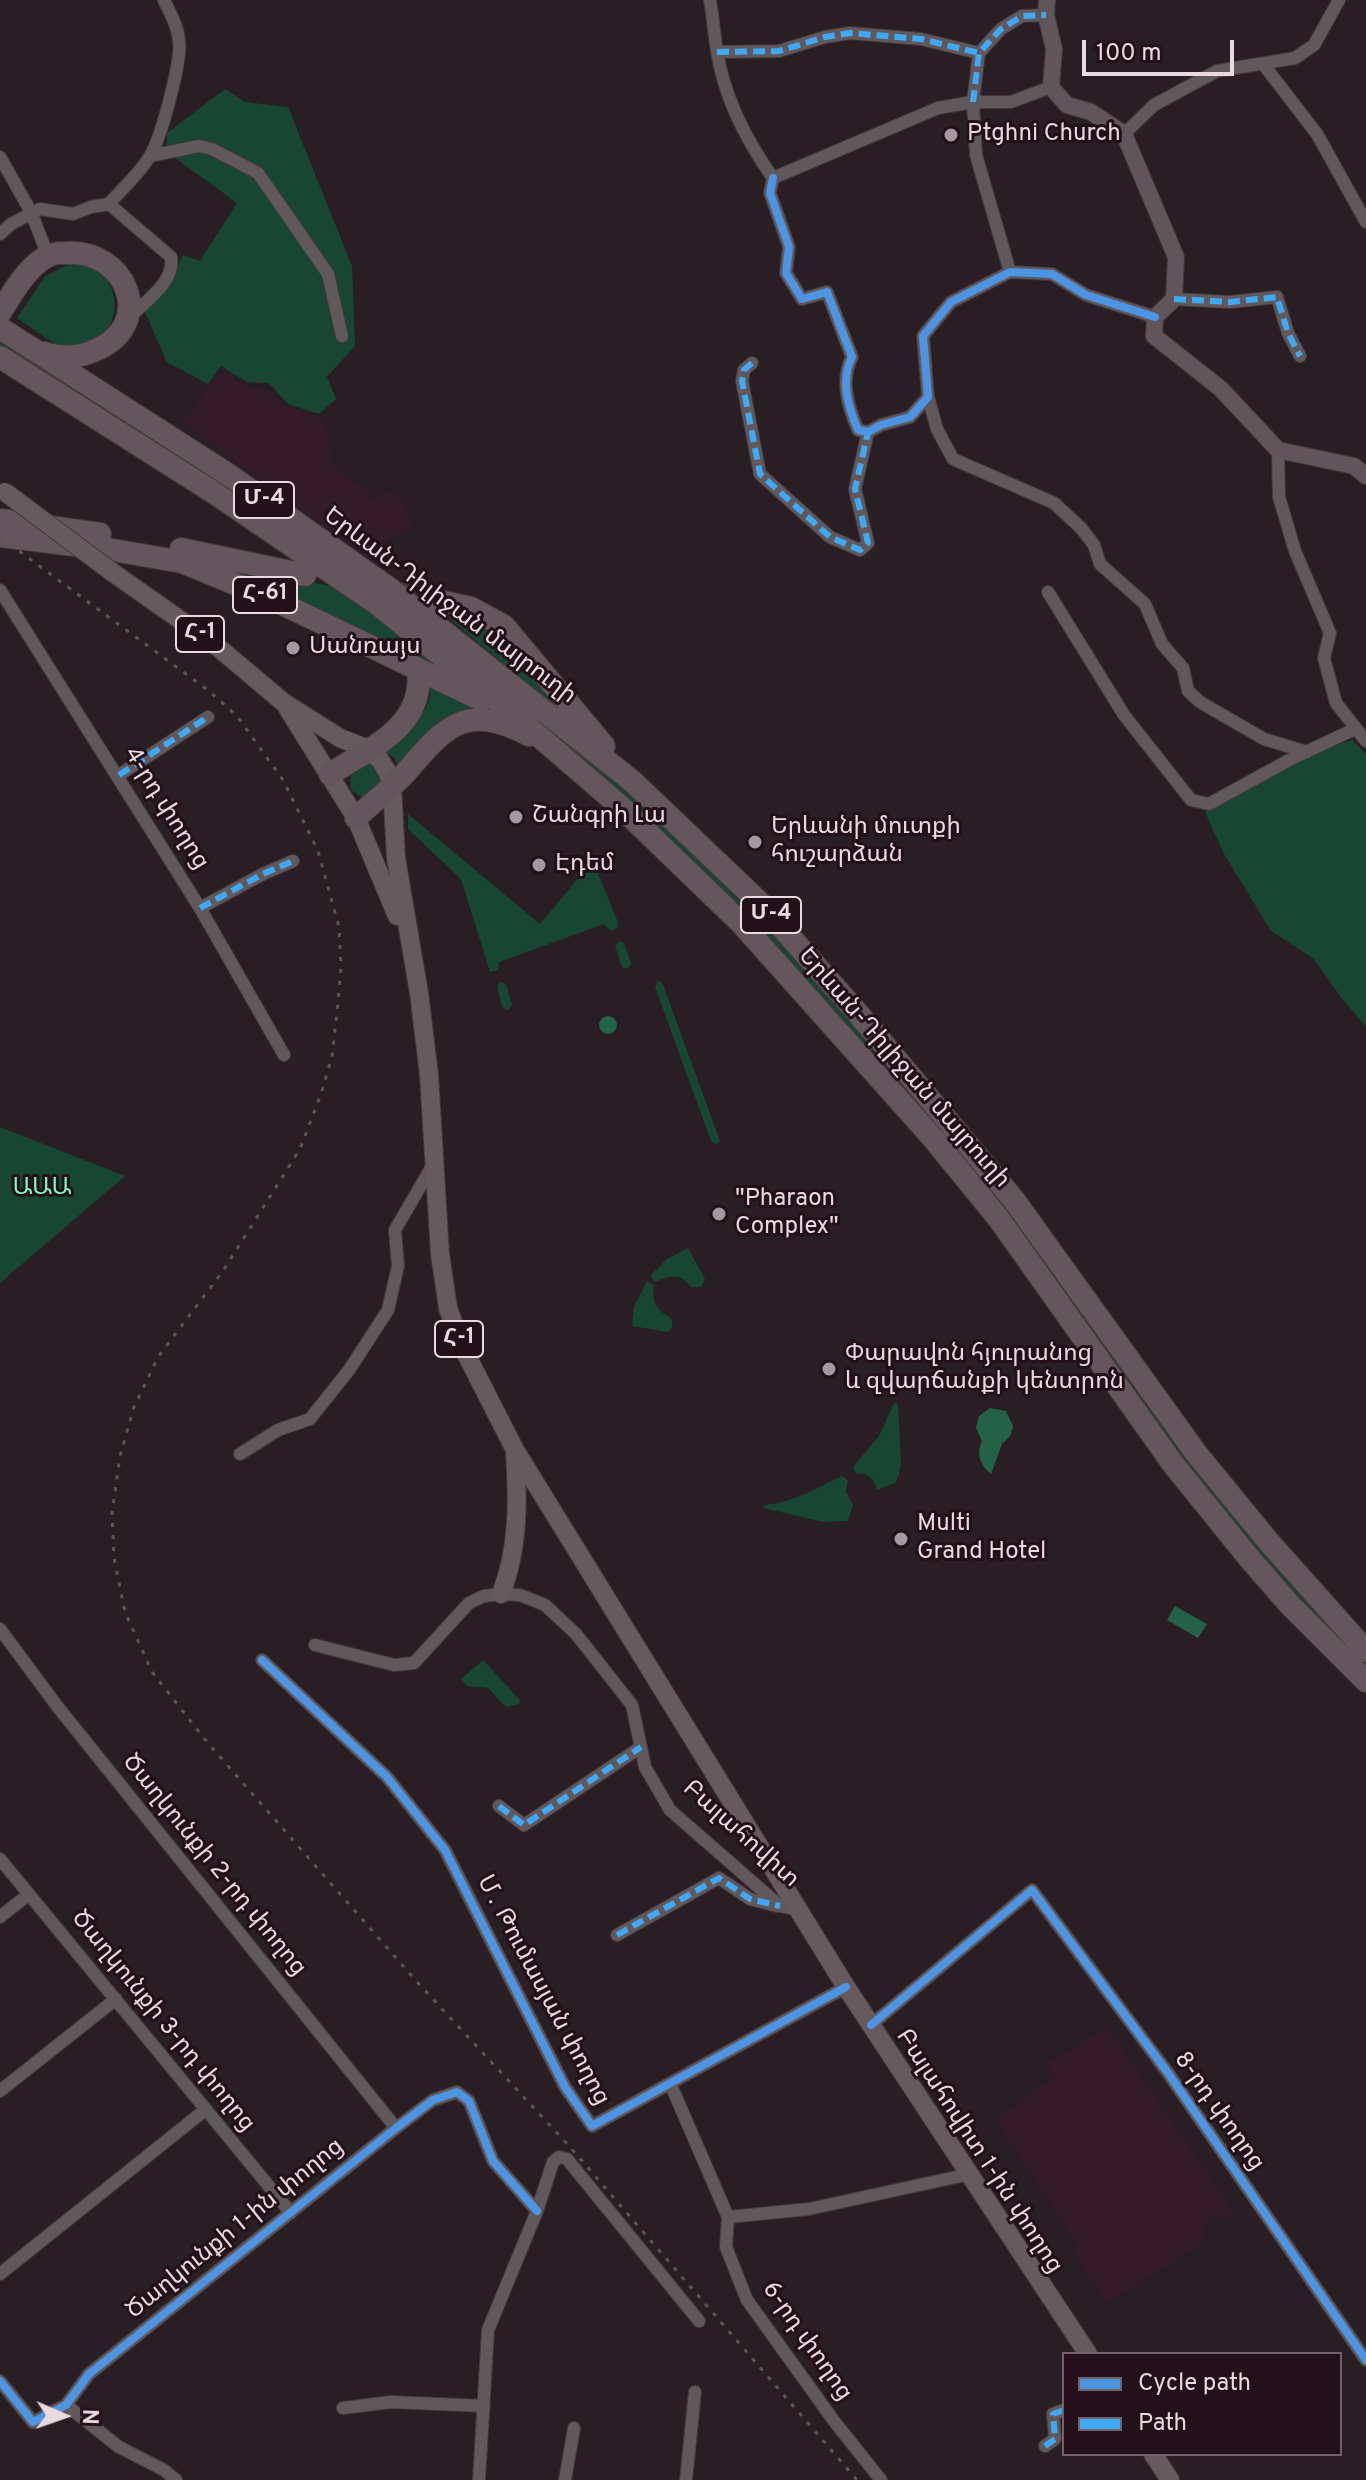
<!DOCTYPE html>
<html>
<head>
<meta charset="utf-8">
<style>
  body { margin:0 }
  #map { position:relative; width:1366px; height:2480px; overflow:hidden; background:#291e23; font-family:Overpass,sans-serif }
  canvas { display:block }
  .legend { position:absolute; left:1062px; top:2352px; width:280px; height:104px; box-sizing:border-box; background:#231019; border:2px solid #726169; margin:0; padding:10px 14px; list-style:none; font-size:24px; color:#e8dae0 }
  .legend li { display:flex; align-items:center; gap:16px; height:40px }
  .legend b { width:40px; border:2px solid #726169 }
  .north { position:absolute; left:24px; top:2376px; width:80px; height:80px; -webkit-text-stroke:6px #231019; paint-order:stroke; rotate:92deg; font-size:22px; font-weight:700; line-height:32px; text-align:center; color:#e8dae0 }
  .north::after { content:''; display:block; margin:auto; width:28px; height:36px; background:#e8dae0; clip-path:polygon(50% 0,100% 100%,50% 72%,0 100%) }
  .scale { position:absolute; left:1082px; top:40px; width:152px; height:36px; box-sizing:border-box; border:4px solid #e8dae0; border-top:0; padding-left:10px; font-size:24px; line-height:28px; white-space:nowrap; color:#e8dae0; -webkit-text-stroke:6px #231019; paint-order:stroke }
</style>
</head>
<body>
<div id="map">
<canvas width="1366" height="2480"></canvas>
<ul class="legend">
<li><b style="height:10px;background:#4d94e3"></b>Cycle path</li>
<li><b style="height:10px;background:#3fa9f5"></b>Path</li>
</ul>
<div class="north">N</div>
<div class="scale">100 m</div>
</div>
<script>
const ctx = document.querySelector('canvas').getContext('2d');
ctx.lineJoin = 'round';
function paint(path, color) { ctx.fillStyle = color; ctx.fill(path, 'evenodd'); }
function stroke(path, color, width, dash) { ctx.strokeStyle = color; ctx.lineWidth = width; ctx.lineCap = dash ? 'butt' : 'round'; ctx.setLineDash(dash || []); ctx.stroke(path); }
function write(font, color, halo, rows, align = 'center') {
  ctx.font = font + ' Overpass,"Noto Sans Armenian",sans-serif'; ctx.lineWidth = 6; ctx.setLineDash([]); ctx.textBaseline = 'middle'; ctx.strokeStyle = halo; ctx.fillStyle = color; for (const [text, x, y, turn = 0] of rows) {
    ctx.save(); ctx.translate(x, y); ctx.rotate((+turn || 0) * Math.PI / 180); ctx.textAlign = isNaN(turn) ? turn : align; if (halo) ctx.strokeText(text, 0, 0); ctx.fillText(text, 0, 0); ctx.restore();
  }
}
paint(new Path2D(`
  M218 374 227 375 251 388 261 386 280 403 317 416 329 432 333 466 364 488 371 499 389 492H397L415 525 386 540 379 566 183 423Z
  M1108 2027 1235 2214 1221 2222 1216 2212 1208 2217 1201 2232 1207 2240 1107 2304 1073 2251 1078 2246 995 2119 1055 2076 1047 2063Z`), '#331b27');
paint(new Path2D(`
  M225 89 245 102 288 107 352 266 355 346 327 377 336 399 319 414 288 404 269 383 247 382 221 366 208 384 167 362 144 310 168 289 183 255 200 261 237 203 167 152V133Z
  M69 264C134 263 127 355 65 346 49 343 31 327 17 318L45 276Z
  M0 340 269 511 597 765 699 859 822 986 877 1048 870 1053 526 714 0 349Z
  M235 566 335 587 373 613 463 686 230 576Z
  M452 610 496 632 584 731 444 614Z
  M430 682 478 707C442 713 415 738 398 769L395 758 381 749C404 734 435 713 430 682Z
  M1352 740 1366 754V1027L1340 996 1314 959 1271 931 1224 854 1205 812 1320 750Z
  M373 762 386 782 364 799 351 790 350 774 360 763Z
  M408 814 540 924 593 861 618 922 617 928 611 931 604 924 499 962 498 970 490 972 461 879 408 829Z
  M619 941 624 943 631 963 628 969 622 967 615 946Z
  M658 981 662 982 720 1141 716 1144 711 1141 655 987Z
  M500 982 506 984 512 1005 508 1010 502 1007 497 986Z
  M922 1099 1032 1242 1186 1455 1262 1551 1325 1620 1366 1660V1671L1242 1540 915 1106Z
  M0 1127 125 1176 0 1283Z
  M688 1248 705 1279 701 1287H691C680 1272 670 1276 655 1282L650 1276 667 1259Z
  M647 1281 654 1285C651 1305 657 1309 672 1319V1328L668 1332 632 1326 634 1307Z
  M894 1403 898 1404 901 1463 899 1475 895 1483 877 1490C874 1479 869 1472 856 1474L853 1467 879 1436Z
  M842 1476 848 1481 846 1492 853 1505 848 1521 823 1522 763 1508 765 1505C795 1502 816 1488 842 1476Z
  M483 1660 520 1700 519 1704 506 1707 488 1688 467 1686 461 1679Z`), '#174633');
paint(new Path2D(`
  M599 1025a9 9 0 1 1 18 0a9 9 0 1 1-18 0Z
  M990 1408 1006 1411 1013 1426 1011 1435 1002 1444 991 1474C980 1465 976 1454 982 1441L976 1428 979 1416Z
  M1175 1606 1207 1624 1198 1638 1167 1620Z`), '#236248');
stroke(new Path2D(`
  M389 591 439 601`), '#463a3f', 22, [22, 11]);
const street = new Path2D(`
  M710 0C713 17 714 34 717 51 724 97 746 140 773 178L938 108 973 102H1011L1051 87
  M717 52 779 51 825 37 850 33 921 39 979 53
  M1263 64 1317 134 1366 222
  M1124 134 1154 105 1217 71 1295 58 1314 45 1339 0
  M150 156 199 146 212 149 258 173 328 274 342 336
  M0 157 31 212 48 256
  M773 178 770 193 789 247 786 273 802 299 827 292 852 357C840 380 848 407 858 430L868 432 881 425 910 417 928 397 923 336 951 302 1010 272 1052 274 1086 295 1155 317
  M109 204 171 257C175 280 150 298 135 312L130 309
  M0 234 11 224 40 209 73 214 91 207 109 204C122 189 140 173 150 156 161 138 182 61 179 41 178 26 170 13 164 0
  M1010 272 976 155 973 102 979 53 1001 29 1022 16 1046 15
  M1174 299 1230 302 1277 297 1288 333 1300 356
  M752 363 744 370 742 381 760 474 830 537 860 550 868 543 855 489 868 432
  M928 397 937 429 953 459 1054 503 1081 528 1094 545 1100 564 1145 604 1162 644 1183 668 1188 691 1200 702 1264 739 1307 752
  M1278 450 1279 497 1295 551 1330 633 1324 658 1336 703 1366 741
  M0 590 200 908 284 1055
  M1048 592 1124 715 1191 800 1209 804 1293 758 1355 729
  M119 775 208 717
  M200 908 263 874 293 861
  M240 1454 278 1430 310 1419 349 1370 388 1310 398 1266 395 1230 434 1163
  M0 1629 57 1706 396 2128
  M315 1645 394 1665 414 1663 469 1603 484 1596 501 1594 520 1595 545 1605 576 1634 632 1705 645 1767 670 1810 780 1906 800 1910
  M262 1660 387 1777 445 1850 565 2087 592 2126 846 1987
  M499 1806 524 1825 641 1747
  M0 1859 291 2213
  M0 1917 28 1895
  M617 1935 719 1878 750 1899 777 1906
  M871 2025 1032 1890 1168 2073 1366 2360
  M670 2083 728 2217 726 2247 747 2300 834 2421 881 2480
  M0 2091 116 1999
  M728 2217 809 2209 970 2174
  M0 2274 205 2110
  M0 2381 33 2422 66 2405 89 2374 396 2128 433 2100 457 2092 469 2101 493 2161 537 2211
  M66 2405 119 2447 164 2470 176 2480
  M343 2408 391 2402 484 2406
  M1045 2446 1055 2439 1053 2414 1064 2410
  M479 2480 488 2330 537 2211 553 2162 559 2157 567 2159 699 2321
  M565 2480 574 2428
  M686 2480 695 2392`);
const secondary = new Path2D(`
  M1047 0 1046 15 1054 49 1051 87 1067 105 1091 112 1124 134 1176 257 1174 299 1155 317 1154 336 1221 389 1278 450 1354 466 1366 476`);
const primary = new Path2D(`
  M112 572 213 643 283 702 340 738 368 749 380 760 387 771 392 785 396 858 419 993 429 1075 440 1254 448 1308 461 1344 515 1450 846 1987 1088 2354
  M288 709 356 818 397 916
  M501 1594C519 1548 518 1501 515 1452
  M1153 2454 1170 2480`);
const highway = new Path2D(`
  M0 313C12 294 27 266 48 256 53 253 61 253 66 253 126 249 156 322 98 349 80 358 63 359 44 353
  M0 328 229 475 390 589 632 781 760 903 855 1010 1014 1200 1196 1453 1268 1541 1366 1651
  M0 357 213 492 376 603 511 712 620 806 741 923 932 1137 999 1219 1173 1464 1249 1558 1290 1605 1366 1681
  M0 520 100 534
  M0 536 107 549 182 562 270 598 482 700
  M181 549 305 575
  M439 601 471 608 504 626 604 746
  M330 774C370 748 425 727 418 670
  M356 818C372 803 392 788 407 771 447 724 467 703 529 735`);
stroke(street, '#443a3e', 14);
stroke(secondary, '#443a3e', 18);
stroke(primary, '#443a3e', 20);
stroke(highway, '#443a3e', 24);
stroke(street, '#61585c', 12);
stroke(secondary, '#60555a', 16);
stroke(primary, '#665a5f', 18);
stroke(highway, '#65555d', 22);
stroke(new Path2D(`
  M0 537 209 691 237 716 283 780 318 851 339 927 341 967 337 1013 332 1056 321 1094 300 1149 223 1271 158 1357 134 1407 120 1456 112 1513 114 1558 125 1612 152 1672 207 1742 418 1983 570 2147 857 2480`), '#5e5559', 3, [4, 8]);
const primaryBridge = new Path2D(`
  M5 492 112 572`);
stroke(primaryBridge, '#443a3e', 20, []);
stroke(primaryBridge, '#665a5f', 18);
stroke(new Path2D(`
  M717 52 779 51 825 37 850 33 921 39 979 53
  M973 102 979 53 1001 29 1022 16 1046 15
  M1174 299 1230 302 1277 297 1288 333 1300 356
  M752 363 744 370 742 381 760 474 830 537 860 550 868 543 855 489 868 432
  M119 775 208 717
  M200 908 263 874 293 861
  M499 1806 524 1825 641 1747
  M617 1935 719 1878 750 1899 780 1906
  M1045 2446 1055 2439 1053 2414 1064 2410`), '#3fa9f5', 6, [12, 6]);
stroke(new Path2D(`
  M773 178 770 193 789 247 786 273 802 299 827 292 852 357C840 380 848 407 858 430L868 432 881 425 910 417 928 397 923 336 951 302 1010 272 1052 274 1086 295 1155 317
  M262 1660 387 1777 445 1850 565 2087 592 2126 846 1987
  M871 2025 1032 1890 1168 2073 1366 2360
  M0 2381 33 2422 66 2405 89 2374 396 2128 433 2100 457 2092 469 2101 493 2161 537 2211`), '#4d94e3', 8);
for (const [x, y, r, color] of [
  [951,135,8,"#a5989e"],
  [293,648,8,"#a5989e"],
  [516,817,8,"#a5989e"],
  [755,842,8,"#a5989e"],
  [539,865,8,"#a5989e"],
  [719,1214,8,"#a5989e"],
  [829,1369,8,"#a5989e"],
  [901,1539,8,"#a5989e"]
]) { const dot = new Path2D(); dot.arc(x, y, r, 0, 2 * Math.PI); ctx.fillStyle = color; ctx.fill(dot); stroke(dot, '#231019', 3); }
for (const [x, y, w] of [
  [264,500,60],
  [265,595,64],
  [200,634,48],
  [771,915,60],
  [459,1339,48]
]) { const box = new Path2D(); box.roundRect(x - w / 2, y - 18, w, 36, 6); ctx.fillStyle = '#231019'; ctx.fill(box); stroke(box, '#e8dae0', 2); }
write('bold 22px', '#e8dae0', null, [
  ["Մ-4",264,500],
  ["Հ-61",265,595],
  ["Հ-1",200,634],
  ["Մ-4",771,915],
  ["Հ-1",459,1339]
]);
write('24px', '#e8dae0', '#231019', [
  ["Ptghni Church",967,135],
  ["Սանռայս",309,648],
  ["Շանգրի Լա",532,817],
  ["Երևանի մուտքի",771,828],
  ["հուշարձան",771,856],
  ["Էդեմ",555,865],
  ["\"Pharaon",735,1200],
  ["Complex\"",735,1228],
  ["Փարավոն հյուրանոց",845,1355],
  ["և զվարճանքի կենտրոն",845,1383],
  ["Multi",917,1525],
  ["Grand Hotel",917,1553]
], 'left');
write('24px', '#e8dae0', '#231019', [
  ["Երևան-Դիլիջան մայրուղի",449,607,37],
  ["4-րդ փողոց",165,809,58],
  ["Երևան-Դիլիջան մայրուղի",903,1069,49],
  ["Բալահովիտ",740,1835,42],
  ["Ծաղկունքի 2-րդ փողոց",213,1866,51],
  ["Մ․ Թումասյան փողոց",542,1991,62],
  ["Ծաղկունքի 3-րդ փողոց",162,2022,51],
  ["8-րդ փողոց",1218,2112,55],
  ["Բալահովիտ 1-ին փողոց",978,2152,57],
  ["Ծաղկունքի 1-ին փողոց",236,2230,-39],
  ["6-րդ փողոց",806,2342,55]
]);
write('24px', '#7ef9c2', '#231019', [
  ["ԱԱԱ",42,1189]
]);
</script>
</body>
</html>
